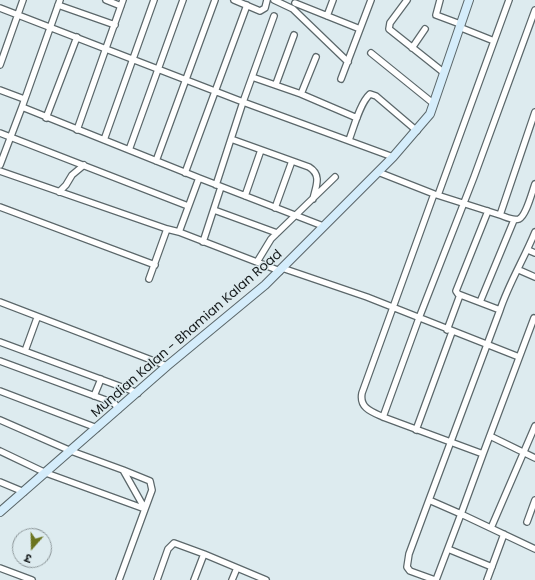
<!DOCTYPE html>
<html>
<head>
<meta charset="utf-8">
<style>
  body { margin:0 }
  #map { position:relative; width:535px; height:580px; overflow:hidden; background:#ddebef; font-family:Poppins,"Noto Sans Devanagari",sans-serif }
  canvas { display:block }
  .north { position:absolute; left:12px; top:528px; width:40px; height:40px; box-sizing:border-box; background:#ddebef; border:1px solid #8d979a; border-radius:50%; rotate:200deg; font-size:11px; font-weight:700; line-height:16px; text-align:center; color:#151a1b }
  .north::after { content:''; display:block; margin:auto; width:14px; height:18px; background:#6b741e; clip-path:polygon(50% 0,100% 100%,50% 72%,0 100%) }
</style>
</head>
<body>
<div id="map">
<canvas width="535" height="580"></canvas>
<div class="north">उ</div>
</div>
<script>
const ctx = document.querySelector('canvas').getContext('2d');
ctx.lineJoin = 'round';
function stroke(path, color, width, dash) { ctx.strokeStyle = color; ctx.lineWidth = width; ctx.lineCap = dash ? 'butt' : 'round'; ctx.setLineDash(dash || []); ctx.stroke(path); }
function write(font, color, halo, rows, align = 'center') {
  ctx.font = font + ' Poppins,sans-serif'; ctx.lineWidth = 3; ctx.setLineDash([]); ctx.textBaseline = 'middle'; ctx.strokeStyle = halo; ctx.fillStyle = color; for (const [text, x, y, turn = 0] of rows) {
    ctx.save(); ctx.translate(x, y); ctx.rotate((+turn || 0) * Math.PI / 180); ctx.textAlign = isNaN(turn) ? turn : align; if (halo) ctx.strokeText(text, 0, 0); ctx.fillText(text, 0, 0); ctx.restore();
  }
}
const street = new Path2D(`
  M106 0 121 6
  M234 0 260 11 265 8 267 0
  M274 0 293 9 348 62
  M407 0 390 23 389 29 443 72
  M440 0 436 15 460 24
  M295 3 360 29
  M58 5 115 25
  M0 8 243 102 393 157
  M535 10 474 177 419 318 383 417 483 454 461 514 535 549
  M327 16 333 0
  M459 27 494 41
  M412 48 425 29
  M371 53 434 104
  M0 65 23 0
  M252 77 301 94 357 118
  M341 79 371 0
  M276 84 294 35
  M0 90 24 99
  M301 94 316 57
  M22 107 60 0
  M46 118 77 37
  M77 130 123 0
  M0 133 188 206
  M231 139 309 167C322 175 316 186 313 199
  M104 140 154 0
  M349 140C354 127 360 103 370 94L376 96 417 131
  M129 150 183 0
  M156 161 215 0
  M0 165 22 107 199 178 179 232 280 271
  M0 171 167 229
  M378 172 434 194 500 215 535 112
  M185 173 247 5
  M199 178 323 226
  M216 185 243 102 274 16
  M59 192 66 185 72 175 84 165
  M438 195 509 0
  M245 196 261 150
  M0 207 155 265
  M275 208 292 161
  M214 210 277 233
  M500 215C506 217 513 221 519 219 526 216 532 192 535 184
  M203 242 221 187
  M528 250 535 253
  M257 262 271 239 335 177
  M282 268 367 297 519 357
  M519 270 535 277
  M149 279 167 229 179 232
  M0 302 167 366
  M480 302 514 220
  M500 310C509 283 524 259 535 232
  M447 330 460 295
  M0 342 138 393
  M25 351 37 318
  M0 361 111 402 115 404 118 410
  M0 391 97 428
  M94 396 101 379
  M383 417C372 412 359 408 362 393L434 194
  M0 420 71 451 123 470 145 509 119 580
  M416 430 452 332
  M490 436 535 458
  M0 451 46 473 145 509 152 490 150 481 123 470
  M483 454 534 318
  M0 482 24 492
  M429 500 409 554 407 567 410 571 435 580
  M527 522 535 500
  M491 528 535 426
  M448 549 492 567
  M0 568 32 580
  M157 580 168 549 174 543 204 554 266 580
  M194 580 204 554
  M232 580 237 568
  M436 580 461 514 429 500 500 310 458 294 456 291 488 211
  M487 580 504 534`);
const secondary = new Path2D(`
  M0 512 167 366 265 285 393 157 430 114 469 0`);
stroke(street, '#5b676a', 8);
stroke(secondary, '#5b676a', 10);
stroke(street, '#fff', 5.5);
stroke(secondary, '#d5edfb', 8);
write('13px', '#151a1b', '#ddebef', [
  ["Mundian Kalan - Bhamian Kalan Road",187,334,-41]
]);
</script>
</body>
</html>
